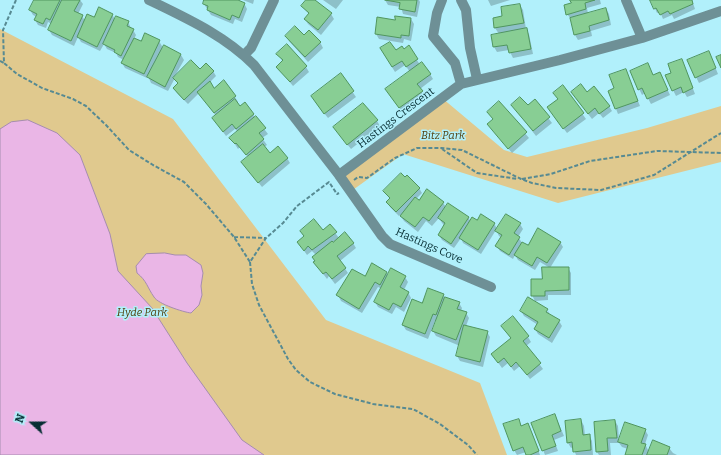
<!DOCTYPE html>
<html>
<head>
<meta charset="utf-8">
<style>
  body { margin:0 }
  #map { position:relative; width:721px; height:455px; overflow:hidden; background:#b1f0fb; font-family:Bitter,serif }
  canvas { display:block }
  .north { position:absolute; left:12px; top:403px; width:40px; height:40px; -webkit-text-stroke:3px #b1f0fb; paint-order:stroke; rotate:291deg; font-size:11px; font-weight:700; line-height:16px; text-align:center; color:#062e33 }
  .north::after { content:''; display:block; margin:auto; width:14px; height:18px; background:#062e33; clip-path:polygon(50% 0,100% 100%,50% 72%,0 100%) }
</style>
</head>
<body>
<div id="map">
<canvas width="721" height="455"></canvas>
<div class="north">N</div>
</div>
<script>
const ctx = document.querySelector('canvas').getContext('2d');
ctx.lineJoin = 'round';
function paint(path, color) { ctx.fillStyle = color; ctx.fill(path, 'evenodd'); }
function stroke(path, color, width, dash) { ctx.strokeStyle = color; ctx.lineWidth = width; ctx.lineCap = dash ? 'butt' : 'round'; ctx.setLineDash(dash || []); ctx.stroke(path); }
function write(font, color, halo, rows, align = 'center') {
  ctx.font = font + ' Bitter,serif'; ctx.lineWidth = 3; ctx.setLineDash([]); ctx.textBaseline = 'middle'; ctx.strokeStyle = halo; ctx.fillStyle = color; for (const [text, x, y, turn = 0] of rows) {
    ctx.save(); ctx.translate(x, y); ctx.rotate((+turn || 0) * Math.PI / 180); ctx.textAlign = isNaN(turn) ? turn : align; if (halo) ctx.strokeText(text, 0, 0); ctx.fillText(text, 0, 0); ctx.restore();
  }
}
paint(new Path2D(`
  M0 29 173 119 326 320 480 383 507 455H0Z
  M442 98 504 150 527 157 647 128 721 106V162L558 203 403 154 350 192 339 175Z`), '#e0c98e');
const water = new Path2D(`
  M28 120 57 133 80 155 110 234 118 271 152 308 187 363 242 440 264 455H0V129L11 122Z
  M165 253 175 255H186L201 265 203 273 201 286 202 295 199 305 191 313C183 312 158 304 154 297 147 287 147 281 137 273L136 266 146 254Z`);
paint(water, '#eab6e6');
stroke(water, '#a68db0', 1);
paint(new Path2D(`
  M35 0H80L83 4 78 14 82 16 85 21 112 14 115 20 128 22 131 28 133 30 136 35 134 39 141 43 159 41 163 48 164 47 181 55 184 60 175 76 200 70 213 71 216 76 209 83 214 89 235 97 238 102 236 103 240 108 245 104 268 134 262 138 267 145 264 147 270 154 287 158 290 163 262 187 242 162 248 157 240 147 238 149 231 138 238 132 235 129 226 136 213 118 216 116 199 93 188 104 177 93 174 88 178 84 175 78 168 91 151 83 148 76 147 78 125 68 122 63 124 60 118 57 116 53 107 49 104 44 100 51 81 42 78 37 74 46 52 35 49 30 52 24 48 22 46 28 38 25 35 20 37 17 33 15 30 10Z
  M206 0H236L244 3 247 9 242 22 235 19 233 24 211 15 204 4Z
  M243 0H254L253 4Z
  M307 0H314L331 14 334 19 321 35 308 24 305 19 309 14 302 6Z
  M323 0H343L336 9Z
  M385 0H419L420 2 417 17 403 14 401 7 388 5Z
  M488 0H510L491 6Z
  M572 0H600L601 4 587 8 588 14 606 9 609 14 611 25 591 31 592 36 578 40 575 35 571 19 567 14 573 4Z
  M651 0H692L695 9 674 19 672 15 663 19 660 12 657 13Z
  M520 5 523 10 526 29 529 34 533 54 513 58 509 50 497 52 494 47 492 36 499 34 495 28 503 17Z
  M411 19 414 24 411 41 404 39 403 43 379 39 376 34 395 21Z
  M286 36 304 37 320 42 323 48 308 62 289 41Z
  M409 47 420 65 430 74 433 79 420 89 425 97 403 113 389 94 410 72 405 65 395 72 381 49 395 51 403 50Z
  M278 54 306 67 309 72 293 86 277 67 283 62Z
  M711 57 718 74 699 83 696 77Z
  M648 65 653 76 662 78 670 95 651 104 645 93 642 95 631 72Z
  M684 65 695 94 687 97 684 92 676 96 673 90 672 73Z
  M341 75 356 97 328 118 315 102Z
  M628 76 640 106 618 114 609 91 615 89Z
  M563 87 586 119 567 133 552 113 559 100Z
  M587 94 609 106 612 111 603 118 599 113 592 119 575 97Z
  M535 101 552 123 536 136 512 105 527 107Z
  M499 102 529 138 512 153 488 124 494 120Z
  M377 121 380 126 351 149 334 128Z
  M419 188 422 193 416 199 419 201 443 203 446 207 468 217 471 222 494 223 497 229 520 224 523 229 518 237 523 244 528 247 560 242 563 247 550 268 540 262 535 270 518 260 515 255 513 259 500 251 497 246 502 238 499 236 496 230 481 254 463 243 461 238 454 248 442 240 439 235 445 226 442 223 439 218 432 226 426 221 418 232 404 221 400 215 399 216 390 207 387 202 390 199 384 191Z
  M330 226 339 238 353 243 356 248 340 261 348 273 335 284 329 276 327 279 318 267 316 262V255L312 251 307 255 298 242 304 237 301 232 323 231Z
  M568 268 571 273V295H548V300L535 301 532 295 543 280Z
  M386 273 389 276 405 277 408 282 404 290 408 292 411 298 404 312 396 307 392 314 378 307 375 302 382 289 378 287 362 313 341 301 338 295 365 278Z
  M443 295 445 298 459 303 462 308 461 311 466 313 469 318 466 326 487 332 490 337 483 367 460 361 457 356 460 346 436 336 433 331 437 322 435 321 428 339 406 330 403 325 422 304Z
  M547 310 548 311H546L544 317 548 311 550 315 559 321 562 326 552 343 538 334 535 329 538 325 524 316 521 311Z
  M513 318 528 337 531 342 526 346 543 369 530 379 520 366 514 371 508 363 502 368 492 354 511 339 502 326Z
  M555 415 564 436 554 440 558 451 545 455 533 424Z
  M518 420 522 427 530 429 540 455H527L526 452 517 455 514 450Z
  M581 420 584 426 585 436 589 435 592 441 593 455H576L573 447 571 448 568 443Z
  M615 421 618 426 619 441 645 430 648 435 645 444 649 452 669 448 673 453 677 455H627L628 449 622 447 619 443H610L611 455H599L597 452Z`), '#0003');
const building = new Path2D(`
  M34 0H60L50 20 46 18 43 24 34 20 37 14 29 10Z
  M62 0H80L74 11 83 15 71 41 48 30Z
  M204 0H238L245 3 239 18 232 15 230 20 207 10 208 6 203 4Z
  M306 0H315L332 13 318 30 304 19 309 13 301 6Z
  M385 0H417L415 12 399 9 400 3Z
  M570 0H595L585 3 586 9 566 15 564 5 571 3Z
  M650 0H692L693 4 670 14 668 11 660 15 656 8 654 9Z
  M520 4 524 23 494 28 493 18 502 16 501 7Z
  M99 7 113 14 97 47 77 37 87 14 94 17Z
  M606 8 609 20 589 26 590 31 574 35 570 18Z
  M116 16 129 21 127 26 134 29 121 56 114 52 115 50 103 44Z
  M395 16 411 18 409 36 401 35V38L375 34 377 17 395 20Z
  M295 26 304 35 309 30 321 42 305 57 285 36Z
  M527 28 531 49 509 53 507 45 493 47 491 35Z
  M145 33 160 40 144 74 121 63 134 38 141 41Z
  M390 42 396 50 402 46 404 49 409 45 418 59 406 67 402 61 392 67 380 48Z
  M287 44 307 66 290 82 276 67 283 60 276 54Z
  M164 45 181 54 165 87 147 77Z
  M709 51 716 68 695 78 687 60Z
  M721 55V68L716 57Z
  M682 59 693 88 683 93 681 87 672 91 665 75 671 73 668 64Z
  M191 60 200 69 206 63 214 71 184 100 173 88 178 83 173 78Z
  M422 62 431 74 417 84 423 91 399 108 385 89Z
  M648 63 653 75 660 72 668 90 647 99 642 88 638 90 630 71Z
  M626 69 638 101 615 109 608 91 614 88 609 75Z
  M341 73 354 91 324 114 311 96Z
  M224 80 236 96 214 113 197 92 210 81 214 88Z
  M581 84 587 92 594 86 610 106 599 114 595 108 588 114 571 92Z
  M563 85 584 113 563 129 547 107 558 99 553 93Z
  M520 97 528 105 535 99 550 117 533 131 511 105Z
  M235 99 240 106 245 102 254 114 236 129 232 124 223 132 212 118Z
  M499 101 527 132 508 149 487 124 493 119 487 112Z
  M363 103 378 120 347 145 333 127Z
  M256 116 266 128 259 133 264 139 246 155 236 143 235 144 229 138Z
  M263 144 270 153 278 146 288 158 258 183 241 162Z
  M401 173 405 177 407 175 420 188 396 212 386 202 390 198 383 191Z
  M427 189 444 202 429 221 423 217 415 227 400 216 415 197 419 200Z
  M448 203 469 217 451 244 438 235 445 223 438 218Z
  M481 214 495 223 478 250 459 238 472 217 477 220Z
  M506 214 521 223 514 233 520 237 509 255 495 246 502 235 495 231Z
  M314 219 323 230 330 224 337 232 312 250 308 246 304 251 297 242 304 236 300 231Z
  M538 228 561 242 547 263 537 257 532 266 514 255 522 242 528 245Z
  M345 232 354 243 337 256 346 268 332 279 326 272 323 274 313 262 315 261 312 257 332 241 333 242Z
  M372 263 387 272 380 285 375 282 359 309 336 295 352 269 365 276Z
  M542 267H569V290L545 291V296H531V279H542Z
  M391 268 406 276 400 287 409 292 401 307 393 303 389 310 374 302Z
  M428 288 444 294 436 315 433 314 425 334 402 325 412 299 422 303Z
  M445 297 460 302 457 309 467 312 456 340 432 331Z
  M528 297 548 309 546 312 560 320 549 338 534 329 538 322 520 311Z
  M513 316 529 336 523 341 541 363 527 375 516 362 511 367 504 358 498 363 491 354 511 338 501 326Z
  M464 325 488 331 480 362 456 356Z
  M555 414 561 431 552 435 556 446 542 451 531 423Z
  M519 419 521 426 528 423 539 451 530 455H526L523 447 513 451 503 424Z
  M581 419 583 435 590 434 591 450 573 452 572 442 567 443 565 421Z
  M615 420 617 438H607L608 451 596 452 594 422Z
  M625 422 646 429 641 443 646 444 642 455H625L628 445 618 442Z
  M653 440 670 447 667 455H647Z`);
paint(building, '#88ce94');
stroke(building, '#50955e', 1);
stroke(new Path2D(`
  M16 0 3 30 4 63 17 74 42 88 73 99 86 106 106 125 129 150 153 165 184 182 206 204 234 237 250 262 266 238 283 223 297 206 329 182 337 194 339 193
  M0 61 4 63
  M442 149 477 173 518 179
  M522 179 551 174 590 161 657 151 721 153
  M354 180 358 177 367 178 395 158 417 148H441L462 150 521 179 532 183 556 188 601 190 654 175 721 133
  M234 237 266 238
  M250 262 252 284 259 305 288 359 296 370 310 382 335 394 373 404 413 409 440 424 468 445 477 455`), '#578a92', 2, [4, 2]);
stroke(new Path2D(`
  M149 0C186 18 224 35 254 65L339 175 461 84 560 60 642 38 721 11
  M442 0 437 13 433 36 455 63 461 84
  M461 0 466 10 470 48 477 79
  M626 0 642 38
  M244 55 251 48 274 0
  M339 175 382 236 390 244 491 287`), '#6e9096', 10);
write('11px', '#062e33', '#b1f0fb', [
  ["Hastings Crescent",396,118,-37],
  ["Hastings Cove",429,246,24]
]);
write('italic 11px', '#53410f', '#b1f0fb', [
  ["Bitz Park",443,136],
  ["Hyde Park",142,313]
]);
</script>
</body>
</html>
